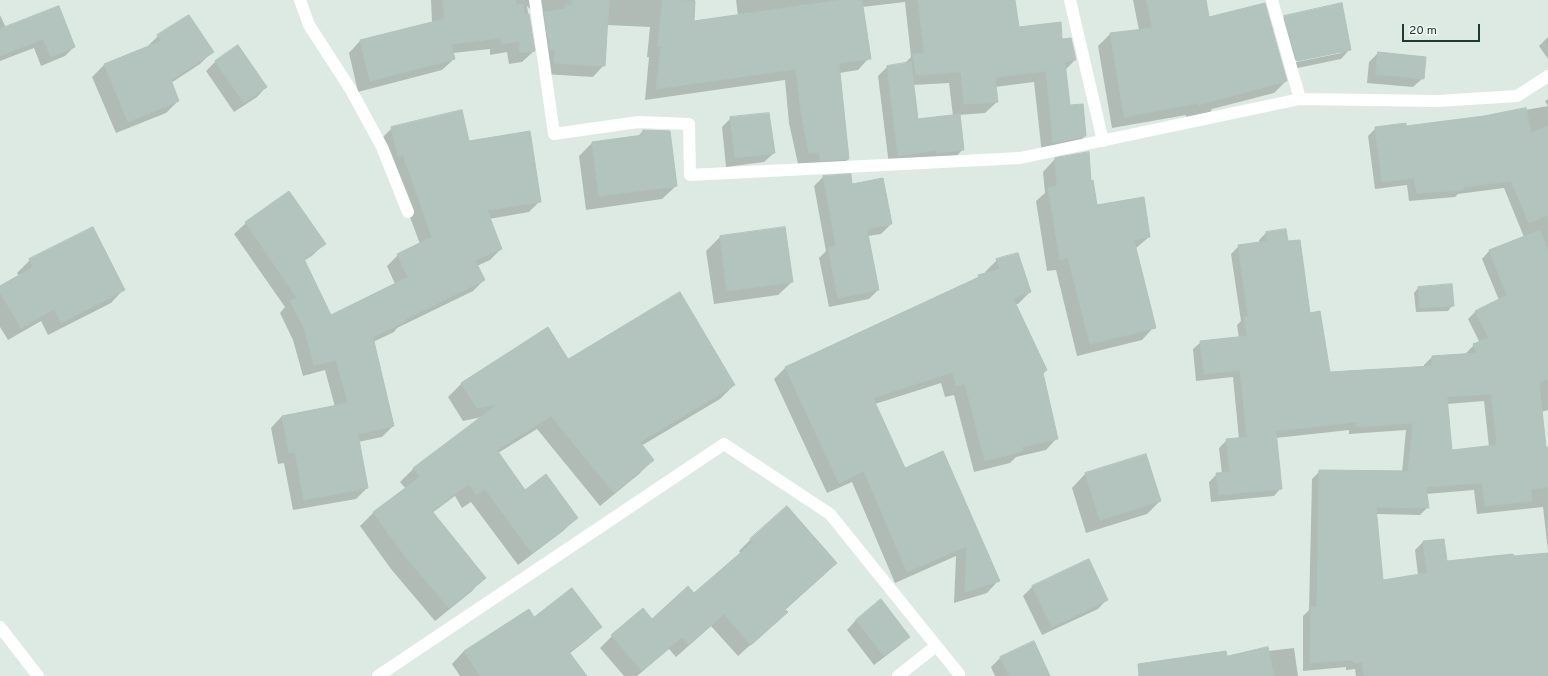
<!DOCTYPE html>
<html>
<head>
<meta charset="utf-8">
<style>
  body { margin:0 }
  #map { position:relative; width:1548px; height:676px; overflow:hidden; background:#ddeae4; font-family:Overpass,sans-serif }
  canvas { display:block }
  .scale { position:absolute; left:1402px; top:24px; width:78px; height:18px; box-sizing:border-box; border:2px solid #1f3933; border-top:0; padding-left:5px; font-size:12px; line-height:14px; white-space:nowrap; color:#1f3933; -webkit-text-stroke:3px #edf6f2; paint-order:stroke }
</style>
</head>
<body>
<div id="map">
<canvas width="1548" height="676"></canvas>
<div class="scale">20 m</div>
</div>
<script>
const ctx = document.querySelector('canvas').getContext('2d');
ctx.lineJoin = 'round';
function paint(path, color) { ctx.fillStyle = color; ctx.fill(path, 'evenodd'); }
function stroke(path, color, width, dash) { ctx.strokeStyle = color; ctx.lineWidth = width; ctx.lineCap = dash ? 'butt' : 'round'; ctx.setLineDash(dash || []); ctx.stroke(path); }
paint(new Path2D(`
  M431 0H695L693 22 738 16 736 0H1014L1018 28 1062 41 1075 60 1065 70 1069 106 1085 136 1073 148 1042 154 1034 82 995 87 997 102 985 113 959 115 963 149 954 159 889 165 878 76 887 67 904 64 911 57 905 2 862 7 869 58 858 70 839 73 848 159 837 171 798 164 789 123 785 80 645 100 649 57H647L650 27 607 25 604 65 593 77 543 74 531 10 527 6 534 51 522 62 509 64 507 52 490 55V49L453 53 454 59 442 70 358 92 349 53 360 41 432 23ZM949 83 953 116 918 120 913 85Z
  M1133 0H1205L1208 19 1286 81 1274 93 1212 109 1210 112 1186 117V115L1112 128 1098 46 1110 34 1139 30Z
  M0 15 6 28 74 47 65 56 41 66 34 48 0 61Z
  M1285 17 1350 49 1341 59 1288 70 1275 26ZM1341 51V53L1292 63V61Z
  M158 36 212 52 200 64 171 83 178 101 166 113 116 133 92 77 105 64 147 47Z
  M1548 37V59L1539 46Z
  M238 46 266 87 257 97 234 112 206 71 215 62Z
  M1378 53 1423 78 1413 87 1367 83 1369 62Z
  M1548 99V106L1545 101Z
  M1548 106V410L1541 412 1545 448H1548V551L1543 507 1477 514 1474 490 1426 494 1428 507 1420 515 1376 514 1382 581 1418 575 1415 550 1423 542 1443 540 1446 562 1548 554V676H1356L1355 669 1346 670V667L1303 671V616L1309 610 1312 479 1320 471 1402 472 1406 430 1349 434V430L1276 438 1281 488 1274 496 1211 502 1209 482 1217 474H1222L1219 448 1227 440 1239 439 1233 377 1196 381 1193 349 1201 342 1239 338 1237 325 1241 321 1231 254 1239 246 1259 243V240L1266 233 1287 242 1329 373 1424 367V365L1432 357 1467 355 1466 353 1474 345 1480 343 1468 319 1475 312 1499 300 1482 259 1489 251 1524 237 1504 188 1458 194 1455 197 1409 201 1407 185 1375 189 1368 136 1376 128H1405L1484 117ZM1484 401 1489 447 1451 451 1447 404Z
  M731 118 774 153 764 162 726 167 722 127Z
  M392 128 469 142 540 201 529 212 489 219 501 249 490 260 477 266 484 280 473 291 397 328 394 332 373 342 393 426 382 437 358 442 367 488 356 499 293 510 284 463 278 464 271 428 282 416 335 407 325 370 303 376 293 340 280 313 285 307 234 234 246 223 289 193 324 244 313 255 304 261 331 317 395 284 387 266 398 255 420 244 381 139Z
  M643 131 676 186 662 199 586 210 579 156 592 143 638 136Z
  M1055 159 1090 182 1097 206 1149 237 1135 249 1154 327 1142 340 1077 356 1056 270 1047 271 1036 201 1045 193 1043 172Z
  M823 177 851 185 891 224 881 234 868 236 878 290 869 299 829 307 819 258 826 251 814 186Z
  M784 228 792 282 778 295 714 304 706 251 720 237Z
  M30 260 123 290 111 303 48 335 41 321 8 340 0 327V287L19 276 17 273Z
  M997 260 1030 292 1018 304H1016L1046 370 1042 374 1057 438 1046 450 1016 457 1010 463 974 472 954 395 945 397 941 383 875 404 904 470 998 581 987 593 954 603 956 556 895 583 852 482 827 493 774 379 785 368 974 280 979 276 986 274 985 272Z
  M1418 288 1452 306 1448 311 1416 312 1414 293Z
  M568 360 734 385 720 399 641 446 653 460 639 474 600 506 537 429 498 453 525 492 577 518 563 531 518 565 471 502 462 508 455 496 432 513 484 578 471 592 435 621 391 569 360 526 374 512 406 489 400 482 414 468 482 417 463 421 448 397 461 384Z
  M1145 455 1160 501 1147 514 1086 533 1072 488 1085 474Z
  M751 539 824 575 785 610 774 624 738 656 711 626 676 657 669 649 637 676H624L600 648 612 636 651 620 694 595 741 554 739 551Z
  M1032 587 1107 599 1098 609 1042 635 1023 596Z
  M856 620 909 637 899 646 874 665 847 630Z
  M600 627 588 639 569 654 586 676H460L452 664 464 651Z
  M1294 648 1298 676H1168L1226 657 1268 651Z
  M1000 658 1049 676H995L991 667Z`), '#0003');
const building = new Path2D(`
  M443 0H516V5L523 4 524 14H529L535 51 520 53 519 41 502 44 501 38 451 44 455 59 370 81 360 40 444 19Z
  M572 0H609L605 66 554 63 555 49H550L544 12 565 9V5H572Z
  M663 0 695 1 694 21 841 0H862L871 59 839 63 849 159 820 161 819 152 809 153 801 111 796 69 656 89 661 46H658Z
  M918 0H1015L1019 27 1061 22 1062 39 1071 38 1076 60 1065 62 1070 105 1083 104 1086 136 1053 143 1046 71 995 77 998 102 964 104 961 72 916 75 913 54 924 53Z
  M1147 0H1206L1209 17 1265 3 1287 81 1198 105V103L1124 117 1110 33 1152 28Z
  M1342 3 1351 50 1297 61 1284 16Z
  M59 6 75 47 51 57 43 39 0 56V29Z
  M189 15 214 52 171 80 179 101 128 122 104 64 161 41 157 35Z
  M238 45 267 87 244 103 215 61Z
  M1378 52 1426 57 1424 79 1376 74Z
  M911 62 918 119 960 114 964 150 937 153 936 150 898 156 887 66Z
  M1526 108 1531 133 1548 126V215L1529 223 1511 181 1463 187V190L1417 193 1414 178 1382 182 1375 127 1406 123V126L1484 116Z
  M462 110 469 141 530 131 541 202 487 210 502 249 475 260 485 280 406 319V321L373 337 394 426 358 434 368 488 304 500 295 452 289 453 282 416 348 403 336 360 314 365 304 328 290 301 297 298 245 222 289 191 326 244 304 259 331 315 408 277 397 254 432 237 403 155 398 156 391 127Z
  M769 113 775 153 735 158 730 117Z
  M643 130 670 131 677 186 599 196 592 142 643 135Z
  M1089 152 1091 181 1093 180 1097 205 1144 197 1150 237 1134 240 1156 328 1090 344 1068 258 1060 260 1048 188 1057 186 1055 158Z
  M851 174 852 184 883 178 892 224 867 229 879 290 838 298 828 248 836 246 823 176Z
  M93 227 125 290 61 323 54 309 21 328 0 292V286L33 267 29 259Z
  M785 227 793 282 727 291 720 236Z
  M1286 229 1288 241 1300 240 1310 313 1320 311 1330 372 1432 366V356L1477 353 1473 344 1489 338 1475 311 1507 295 1489 250 1540 230 1548 250V379L1539 382 1546 447H1548V487L1531 489 1532 501 1485 506 1482 483 1426 487 1429 508 1376 507 1383 580 1427 573 1423 541 1444 539 1447 561 1513 554 1514 556 1548 553V676H1364L1362 662 1354 663 1353 660 1310 663 1311 607H1317L1319 470 1408 471 1413 423 1356 427V422L1276 431 1282 489 1219 495 1216 473 1230 472 1226 439 1247 437 1240 370 1204 374 1200 341 1247 336 1244 317 1248 316 1238 245 1267 241 1266 232ZM1491 394 1497 442 1496 443V445L1452 450 1447 397Z
  M1018 253 1031 292 1013 298 1047 370 1043 373 1058 439 1022 447 1023 451 985 461 965 384 956 386 953 372 873 398 905 468 943 451 1000 581 965 592 967 546 907 572 864 471 839 483 785 367 979 277 978 275 1000 269 996 259Z
  M1452 284 1454 306 1420 308 1418 287Z
  M680 292 735 385 640 442 654 460 614 493 551 416 497 450 525 490 546 474 578 518 532 553 485 489 476 495 469 484 432 511 486 578 449 608 404 555 373 512 420 477 413 468 498 404 477 408 461 383 548 327 568 359Z
  M1146 454 1161 501 1100 520 1085 473Z
  M787 506 837 563 785 609 788 612 751 645 724 614 689 645 682 637 642 671 611 635 643 608 652 619 688 586 694 593 753 542 750 539Z
  M1089 559 1108 600 1052 627 1032 586Z
  M572 588 602 627 569 652 587 676H480L464 651 529 609 534 617Z
  M881 599 910 637 884 656 856 620Z
  M1034 641 1050 676H1009L1000 657Z
  M1268 647 1274 676H1139L1138 664 1226 651 1227 656Z`);
paint(building, '#b2c4bd');
stroke(building, '#b0c3bc', 1);
stroke(new Path2D(`
  M300 0 309 25 351 90 382 147 408 212
  M535 0 554 134 638 122 689 124 690 175 1020 158 1300 99 1438 101 1517 96 1548 76
  M1070 0 1103 141
  M1272 0 1300 99
  M0 627 38 676
  M378 676 724 444 830 514 959 674
  M898 676 936 646`), '#fff', 12);
</script>
</body>
</html>
